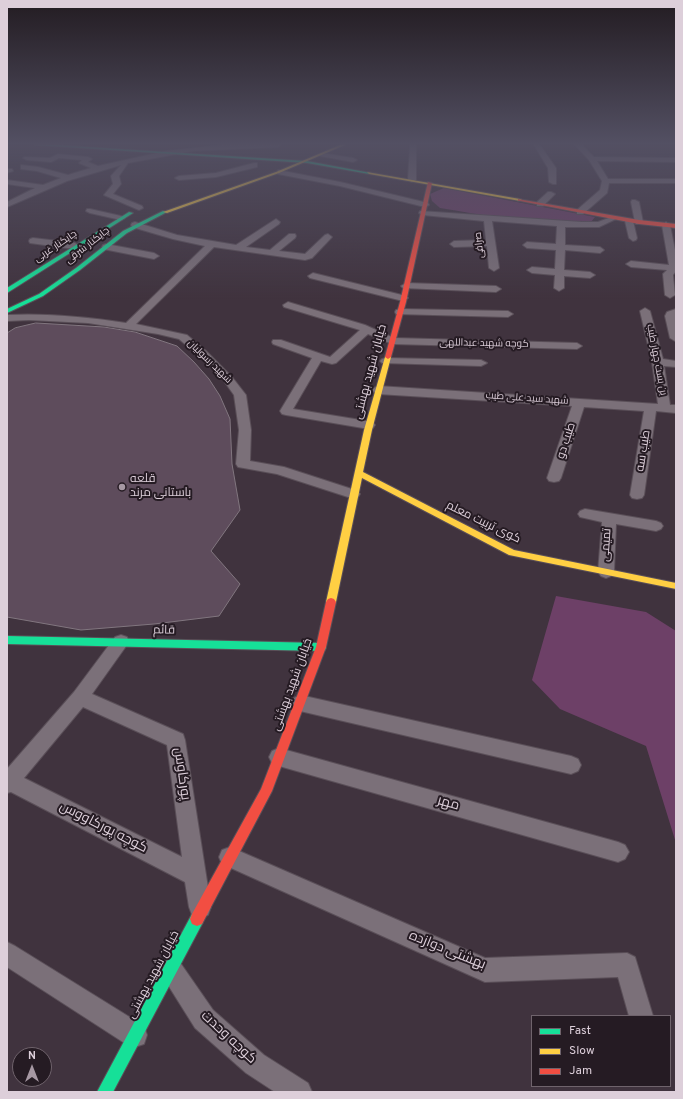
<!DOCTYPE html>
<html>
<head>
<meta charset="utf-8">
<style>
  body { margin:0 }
  #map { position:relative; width:683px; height:1099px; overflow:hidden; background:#40333e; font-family:Overpass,sans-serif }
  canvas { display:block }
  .frame { position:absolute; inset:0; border:8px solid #ddcfda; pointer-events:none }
  .legend { position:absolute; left:531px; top:1015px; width:140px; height:72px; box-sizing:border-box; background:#251b23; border:1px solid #6f636c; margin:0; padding:5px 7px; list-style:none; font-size:12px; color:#ddcfda }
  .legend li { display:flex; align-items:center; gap:8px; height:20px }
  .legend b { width:20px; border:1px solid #6f636c }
  .north { position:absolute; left:12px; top:1047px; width:40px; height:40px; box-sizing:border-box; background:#251b23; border:1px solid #6f636c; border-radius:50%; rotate:0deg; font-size:11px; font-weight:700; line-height:16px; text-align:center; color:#ddcfda }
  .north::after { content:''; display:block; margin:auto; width:14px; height:18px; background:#a698a3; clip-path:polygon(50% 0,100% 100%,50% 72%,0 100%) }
</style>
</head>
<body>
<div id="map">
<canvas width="683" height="1099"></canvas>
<div class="frame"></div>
<ul class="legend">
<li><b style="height:5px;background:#16e098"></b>Fast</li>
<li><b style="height:5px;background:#ffcf43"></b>Slow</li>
<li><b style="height:5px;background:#f24e42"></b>Jam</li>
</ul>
<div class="north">N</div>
</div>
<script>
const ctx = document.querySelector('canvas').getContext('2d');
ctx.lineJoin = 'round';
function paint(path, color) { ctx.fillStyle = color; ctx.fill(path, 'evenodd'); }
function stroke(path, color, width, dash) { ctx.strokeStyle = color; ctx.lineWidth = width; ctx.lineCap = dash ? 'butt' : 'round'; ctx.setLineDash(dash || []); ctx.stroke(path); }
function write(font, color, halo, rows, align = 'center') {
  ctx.font = font + ' Overpass,Cairo,sans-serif'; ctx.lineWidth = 4; ctx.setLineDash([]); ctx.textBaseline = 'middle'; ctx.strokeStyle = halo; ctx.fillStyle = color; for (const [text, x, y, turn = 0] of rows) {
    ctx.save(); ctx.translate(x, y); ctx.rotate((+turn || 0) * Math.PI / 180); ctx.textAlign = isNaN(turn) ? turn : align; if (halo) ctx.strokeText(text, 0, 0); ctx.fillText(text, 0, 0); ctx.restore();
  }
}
paint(new Path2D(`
  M444 188 595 217 591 222C540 226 489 216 440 208L432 201 430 194Z
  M556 596 646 612 676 631V843L646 746 560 709 532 680Z`), '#6d4067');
const building = new Path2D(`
  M36 323 104 327 135 332 177 346 194 362 209 379 220 396 230 419 232 464 240 510 211 551 240 584 219 616 154 624 81 630 7 617V333L15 328Z`);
paint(building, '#5e4c5c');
stroke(building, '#81767f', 1);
const street = new Path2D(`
  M222 145H281L278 147 193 151 128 163 119 176 121 184 113 194 142 206 143 208 139 210 104 195 113 184 111 176 121 165 67 181 7 207V202L35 188 7 184V180L43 185 61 178 37 171 21 169V165L38 167 68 175 91 168 79 163 82 160 59 158 51 162 27 160 23 158 25 157 50 158 58 154 88 157 92 159 88 162 98 166 166 151Z
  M410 145H416V180L412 182 408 180Z
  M534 145H540L556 168V184H553L549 182 548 168Z
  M575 145H582L594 157 676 158V162L597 161 608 179H676V183H609L607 193 583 214H577V210L600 190 602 181 589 160Z
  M322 153 353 158 357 160 353 162 320 156V154Z
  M254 163H257V167L216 177 179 180 175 178 179 176 216 173Z
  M7 169H12L13 171 7 173Z
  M278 170 340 182 428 203 429 205 425 207 340 186 278 174Z
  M548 192H551L555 194 543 206H537V202Z
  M632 200H635L639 202 643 222 642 224H636L635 222 631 202Z
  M87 209H90L121 216 125 218 121 220 90 213 86 211Z
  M420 211 582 222H598L614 216 618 218 599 227H565V245L600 247 604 250 600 253 565 250 564 270 590 272 595 275 590 278 564 276V288L559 291 554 288 555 275 532 273 527 270 532 267 555 269 556 250 527 248 523 245 527 242 556 244 557 226 492 221 499 268 494 271 489 268 487 246 454 247 450 244 454 241 486 240 484 221 423 215 419 213Z
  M276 219 280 222 279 224 246 247 270 250 289 234H295L296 236 295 238 279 251 305 254 325 235 328 234 332 237 312 258 305 260 214 247 136 324 187 335 206 351 232 377 246 395 251 430 250 461 284 467 358 491 360 494 358 497 353 498 348 497 277 474 238 467 236 464 239 430 234 395 224 381 198 355 179 339 158 334 88 323 29 320 7 321V315C47 313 87 317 126 323L205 246 173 239 132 227 131 225 132 223 135 222 177 235 236 245Z
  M626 219H629L633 221 637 238 636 240 633 241 629 238 625 221Z
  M666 222 670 225 676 255V271L673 275 675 295 670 298 665 295 663 274 667 270 631 267 626 264 631 261 669 265 662 225Z
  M33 238 75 243 79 246 75 249 30 243 29 241 30 239Z
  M106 244 154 253 159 256 154 259 103 249 102 247 103 245Z
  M313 273 406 296 408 298 403 301 310 278 308 276Z
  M406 283 496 286 501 289 496 292 403 288 401 286Z
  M288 302 365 325 394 338 577 343 582 346 577 349 392 344 368 334 336 363 332 364 321 361 293 409 373 422 375 425 373 428 369 429 286 415 282 414 280 411 312 358 273 344 272 342 273 340H281L330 357 360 330 284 307 283 305Z
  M645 308 650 311 663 359 676 361V367L664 366 670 405H676V413L656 411 644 495 642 498 637 499 632 498 630 495 644 411 584 407 561 478 559 481 554 482 549 481 547 478 572 406 378 394 374 392 372 390 374 388 378 386 658 404 652 362 640 311Z
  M400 309 508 311 513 314 508 317 396 314 395 312 396 310Z
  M676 309V341H675L670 338 665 316 667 312Z
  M386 358 481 360 487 363 481 366 382 363 380 361 382 359Z
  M585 509 656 521 661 523 663 526 661 529 656 531 616 524 614 572 611 576 606 578 601 576 598 572 602 522 580 517 578 514 580 511Z
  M121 635 127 637 129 642 92 694 183 734 185 740 211 907 208 915 200 918 192 915 189 907 185 882 11 792 7 793V769L74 692 115 637ZM83 707 167 745 182 857 24 778Z
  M300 695 571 756 578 759 581 765 578 771 571 774 300 711 294 708 291 703 294 698Z
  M279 748 618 842 625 845 629 852 625 859 618 862 279 766 272 763 269 757 272 751Z
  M230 847 485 958 627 953 635 957 653 1016H629L618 977 485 982 222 864 219 857 222 850Z
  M7 942 15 946 144 1026 147 1035 144 1044 135 1047 126 1044 7 967Z
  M171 957 179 961 213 1010 264 1055 308 1083 312 1092H275L246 1073 195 1028 163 977 159 969 163 961Z`);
const fast = new Path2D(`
  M35 145H58L307 161 371 173 369 174 307 163Z
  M163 211 167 212 127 233 80 270 43 296 7 313V309L39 294 76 268 123 231Z
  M129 212 133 213 7 293V288Z
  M7 636 321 643 325 644 326 647 325 650 321 651 7 644Z
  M197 912 202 914 204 919 202 924 113 1092H97L192 914Z`);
const slow = new Path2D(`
  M340 145H345L279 173 167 213 163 212 276 172Z
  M367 172 520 199 522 200 520 201 369 174Z
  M388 355 391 357 372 430 363 472 514 550 676 583V589L509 555 362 478 336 602 334 605H328L326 602 364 430 385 357Z`);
const jam = new Path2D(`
  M428 182 432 183 406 302 391 357 388 359 385 357 400 302Z
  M518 199 639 220 676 224V228L639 224 520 201H518Z
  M331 598 334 599 336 602 326 647 272 791 202 924 197 926 192 924 190 919 192 914 261 789 316 647 326 602 328 599Z`);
stroke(street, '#5a4f58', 2);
stroke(fast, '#5a4f58', 2);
stroke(slow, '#5a4f58', 2);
stroke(jam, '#5a4f58', 2);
paint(street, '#7b7079');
paint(fast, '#16e098');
paint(slow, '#ffcf43');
paint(jam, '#f24e42');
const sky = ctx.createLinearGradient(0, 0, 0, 299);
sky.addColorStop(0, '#231c22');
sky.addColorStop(0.48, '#535063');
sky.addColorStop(1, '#53506300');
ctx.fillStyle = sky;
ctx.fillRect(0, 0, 683, 299);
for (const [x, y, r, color] of [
  [122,487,4,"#a698a3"]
]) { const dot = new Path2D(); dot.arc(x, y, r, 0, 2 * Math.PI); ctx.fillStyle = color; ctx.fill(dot); stroke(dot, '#251b23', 1.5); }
write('10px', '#ddcfda', '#251b23', [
  ["صرافی",480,245,-96],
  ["چایکنار شرقی",88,246,-38],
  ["چایکنار غربی",56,247,-34],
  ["کوچه شهید عبداللهی",484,344,1],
  ["بن بست چهار طیب",656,360,79],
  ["شهید رسولیان",209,362,44],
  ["شهید سید علی طیب",527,399,4]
]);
write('12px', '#ddcfda', '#251b23', [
  ["خیابان شهید بهشتی",371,372,-75],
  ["طیب دو",567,441,-72],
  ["طیب سه",644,451,-81],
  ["کوی تربیت معلم",483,523,26],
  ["تمیمی",607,545,-86],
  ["قائم",164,631,1],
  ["خیابان شهید بهشتی",293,685,-70],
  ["خیابان شهید بهشتی",154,975,-62]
]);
write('12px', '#ddcfda', '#251b23', [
  ["قلعه",130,480],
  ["باستانی مرند",130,494]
], 'left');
write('14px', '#ddcfda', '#251b23', [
  ["پورکاوس",181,774,82],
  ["مهر",448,804,16],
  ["کوچه پورکاووس",103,828,27],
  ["بهشتی دوازده",447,951,22],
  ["کوچه وحدت",228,1038,43]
]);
</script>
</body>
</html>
